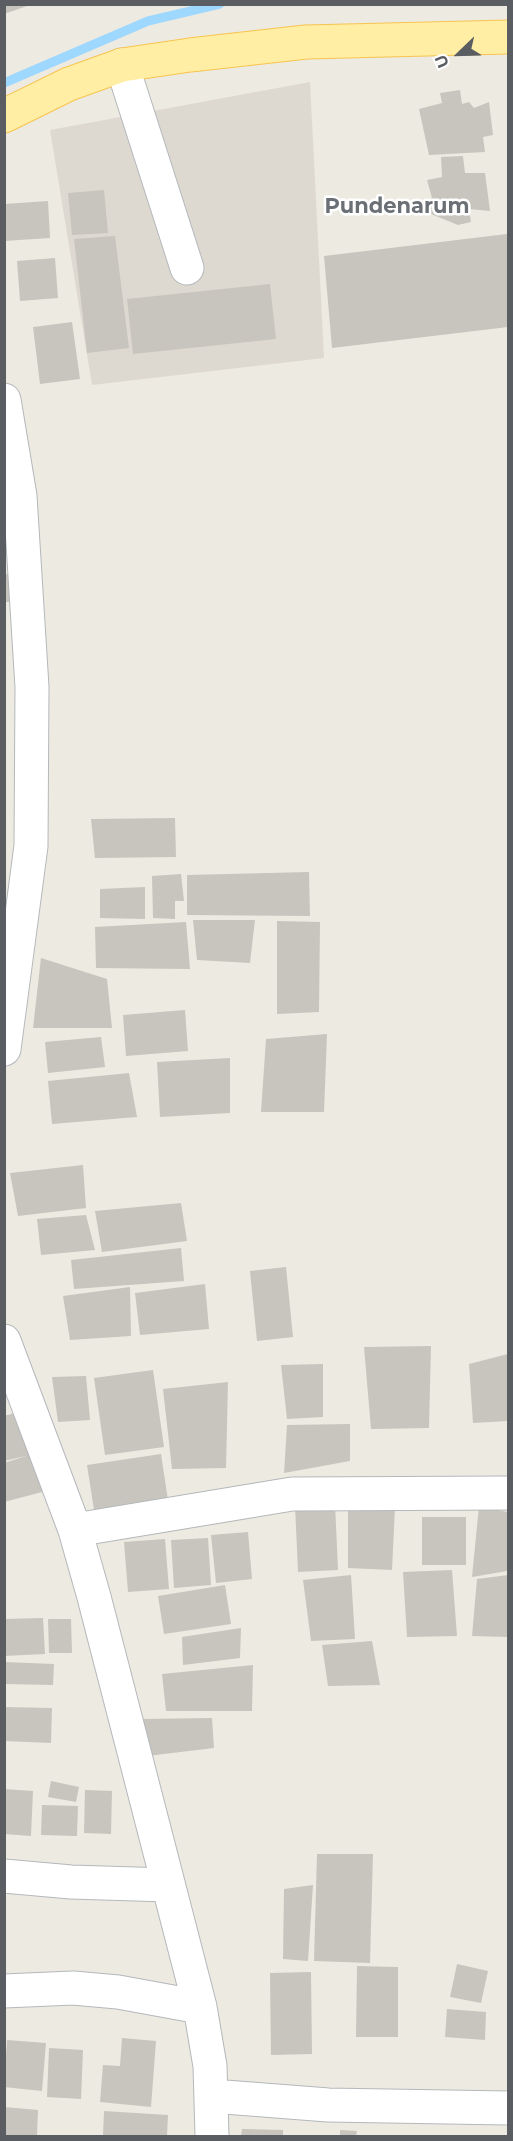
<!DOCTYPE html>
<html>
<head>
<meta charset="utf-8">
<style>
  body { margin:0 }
  #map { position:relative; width:513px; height:2141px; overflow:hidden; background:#edeae1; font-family:Montserrat,sans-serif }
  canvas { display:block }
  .frame { position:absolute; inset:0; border:6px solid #5a5e63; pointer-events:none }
  .north { position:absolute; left:429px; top:24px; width:60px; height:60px; -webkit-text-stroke:4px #fff; paint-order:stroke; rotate:247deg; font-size:16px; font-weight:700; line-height:24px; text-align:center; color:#5a5e63 }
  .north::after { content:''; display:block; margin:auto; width:21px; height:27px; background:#5a5e63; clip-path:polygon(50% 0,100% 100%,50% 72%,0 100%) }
</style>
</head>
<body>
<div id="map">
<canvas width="513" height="2141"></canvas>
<div class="frame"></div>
<div class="north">U</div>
</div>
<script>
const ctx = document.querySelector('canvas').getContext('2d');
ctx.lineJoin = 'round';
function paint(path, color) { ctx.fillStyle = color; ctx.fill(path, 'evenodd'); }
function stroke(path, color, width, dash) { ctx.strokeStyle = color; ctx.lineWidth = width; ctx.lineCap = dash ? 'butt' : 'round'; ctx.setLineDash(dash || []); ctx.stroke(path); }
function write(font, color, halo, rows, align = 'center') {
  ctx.font = font + ' Montserrat,sans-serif'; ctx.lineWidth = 5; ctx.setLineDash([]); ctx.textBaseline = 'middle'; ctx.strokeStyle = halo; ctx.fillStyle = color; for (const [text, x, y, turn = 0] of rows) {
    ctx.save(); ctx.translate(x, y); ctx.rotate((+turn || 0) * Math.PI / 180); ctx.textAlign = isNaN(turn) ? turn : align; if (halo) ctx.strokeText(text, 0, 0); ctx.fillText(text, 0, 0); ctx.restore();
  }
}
paint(new Path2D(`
  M310 82 324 358 92 385 50 130Z`), '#ded9d0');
stroke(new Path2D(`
  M4 83 148 21 220 4`), '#9fd8ff', 9);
paint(new Path2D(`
  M4 4H29L30 5 4 14Z
  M460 90 462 104 469 102 474 108 489 102 493 135 483 137 485 152 429 155 419 109 442 103 440 93Z
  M463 156 465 173H485L490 211 469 209 471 222 458 225 426 212 422 203 432 198 427 180 442 177 441 157Z
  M104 190 108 233 72 235 68 193Z
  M48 201 50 238 4 241V204Z
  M507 234 508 327 332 348 324 256Z
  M115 236 129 348 87 353 74 239Z
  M55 258 58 298 20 301 17 261Z
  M270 284 276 339 133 354 127 299Z
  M72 322 80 379 40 384 33 327Z
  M4 574H10L11 602H4Z
  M175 818 176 857 95 858 91 819Z
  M309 872 310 916 187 915V875Z
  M181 874 184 901H175V919L153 918 152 876Z
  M145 887V919L100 918V889Z
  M193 920H255L250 963 197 960Z
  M277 921 320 922 319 1012 277 1014Z
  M186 922 190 969 96 968 95 927Z
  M41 958 107 979 112 1028H33Z
  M185 1010 188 1051 126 1056 123 1015Z
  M327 1034 324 1112H261L266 1039Z
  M101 1037 105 1067 48 1073 45 1042Z
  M230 1058V1113L160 1117 157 1062Z
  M129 1073 137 1117 52 1124 48 1081Z
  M83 1165 86 1208 18 1216 10 1173Z
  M181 1203 187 1241 102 1252 95 1211Z
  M86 1215 95 1250 41 1255 37 1219Z
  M181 1248 184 1281 74 1289 71 1260Z
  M286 1267 293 1337 257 1341 250 1271Z
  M205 1284 209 1329 140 1335 135 1293Z
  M130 1287 131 1336 70 1340 63 1296Z
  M431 1346 429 1428 371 1429 364 1347Z
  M508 1354V1421L473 1423 469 1364Z
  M323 1364V1417L287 1419 281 1365Z
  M153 1370 164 1447 105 1455 94 1378Z
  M86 1376 90 1420 58 1422 52 1377Z
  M228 1382 226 1468 172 1469 163 1389Z
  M26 1410 46 1491 4 1502V1463L26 1456 4 1461V1416Z
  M350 1424V1461L284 1473 287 1425Z
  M161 1454 168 1500 94 1510 87 1465Z
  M335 1503 338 1570 298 1572 295 1505Z
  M479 1506 507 1512V1571L472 1577Z
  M395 1507 392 1570 348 1568V1508Z
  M422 1517H466V1565H422Z
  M248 1532 252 1579 216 1583 211 1535Z
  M208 1538 211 1585 174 1588 171 1540Z
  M165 1539 169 1589 128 1592 124 1542Z
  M452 1570 457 1636 407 1637 403 1572Z
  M351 1575 355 1639 311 1641 303 1580Z
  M508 1575V1637L472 1636 477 1579Z
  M225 1585 231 1624 164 1634 158 1596Z
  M43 1618 45 1654 4 1656V1619Z
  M48 1619H71L72 1653H49Z
  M241 1628 240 1658 183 1665 182 1637Z
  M372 1641 380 1685 328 1686 322 1645Z
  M4 1662 54 1664 53 1685 4 1684Z
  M253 1665 252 1711H166L162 1674Z
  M4 1707 52 1708 51 1743 4 1741Z
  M212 1718 214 1748 147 1756 142 1719Z
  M51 1781 79 1787 76 1802 48 1797Z
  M4 1789 33 1791 31 1836 4 1834Z
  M85 1790 112 1791 111 1834 84 1833Z
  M42 1805 78 1806 77 1836 41 1835Z
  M317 1854H373L370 1963 314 1961Z
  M313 1885 308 1961 283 1959 284 1889Z
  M457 1964 488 1971 481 2003 450 1997Z
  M357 1966 398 1967V2037H356Z
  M311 1972 312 2054 271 2055 270 1973Z
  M447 2009 486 2012 485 2040 445 2037Z
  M122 2038 156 2041 151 2107 100 2102 103 2065 120 2066Z
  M7 2040 46 2043 42 2091 4 2087Z
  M49 2048 83 2050 81 2099 47 2097Z
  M4 2107 38 2110 37 2136H4Z
  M104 2111 168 2115 167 2136H103Z
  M242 2129 283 2130V2136H241Z
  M340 2130 357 2131 356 2136H340Z`), '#c8c5be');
const minor = new Path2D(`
  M122 65 187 268
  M4 400 20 496 32 687 31 846 4 1049
  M4 1341 75 1530 94 1597 200 2007 210 2066 212 2136
  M75 1530 292 1494 508 1493
  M4 1876 71 1882 168 1885
  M4 1991 73 1988 118 1992 200 2007
  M212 2096 328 2105 508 2108`);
const major = new Path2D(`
  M4 116 69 84 122 65 190 55 306 42 508 37`);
stroke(minor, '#b4b8bc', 35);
stroke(major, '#f8c44f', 35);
stroke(minor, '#fff', 33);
stroke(major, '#ffeea4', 33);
write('bold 21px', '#6a7075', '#fff', [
  ["Pundenarum",397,207]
]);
</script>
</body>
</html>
